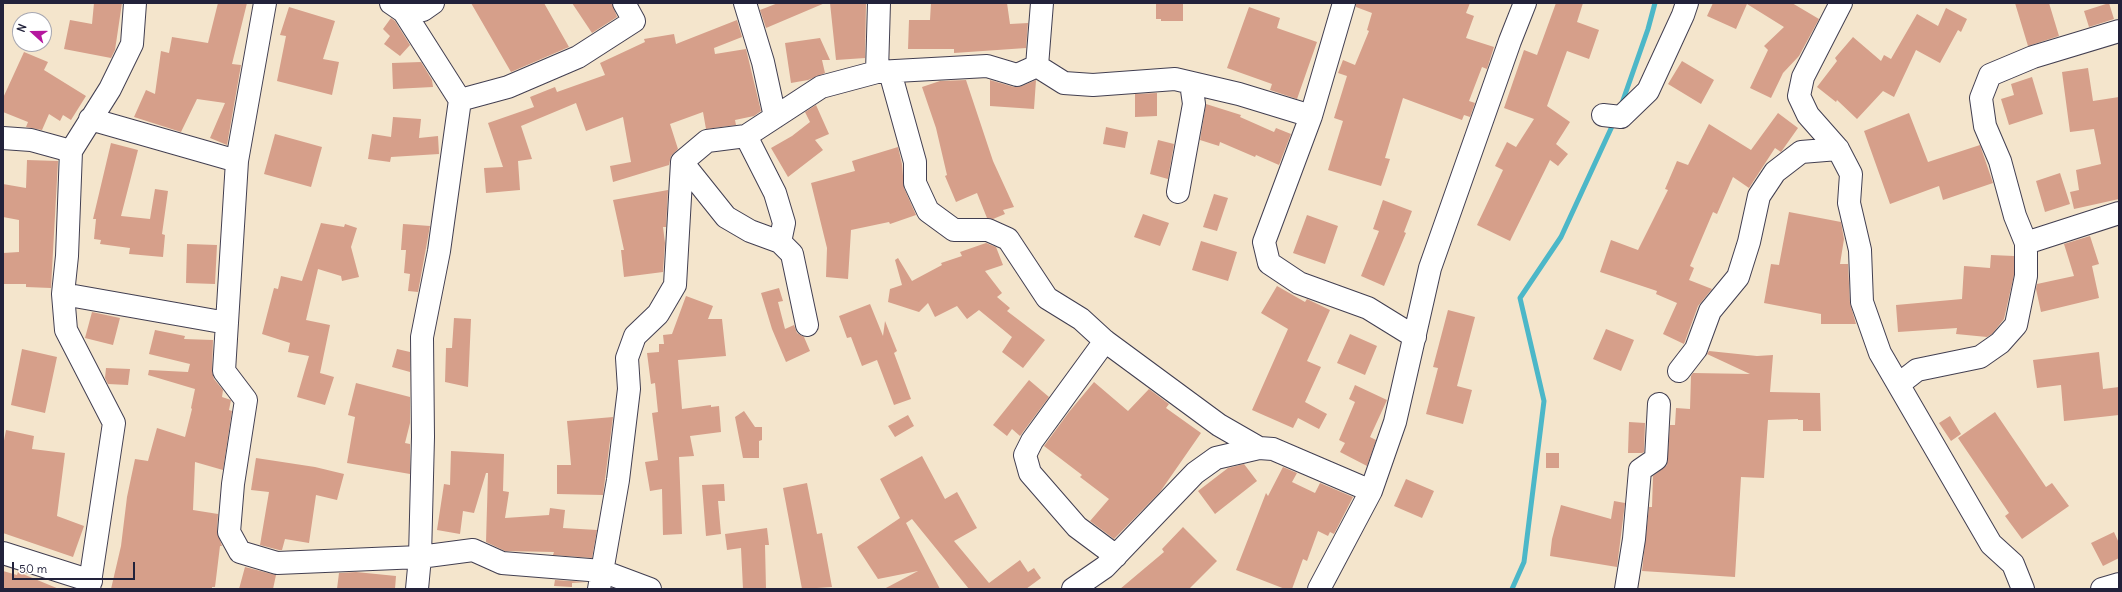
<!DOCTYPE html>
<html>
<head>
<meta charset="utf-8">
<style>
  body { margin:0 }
  #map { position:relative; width:2122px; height:592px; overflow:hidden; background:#f4e5cc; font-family:Delius,sans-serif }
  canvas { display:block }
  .frame { position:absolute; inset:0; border:4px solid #22223b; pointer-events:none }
  .north { position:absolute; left:12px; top:12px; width:40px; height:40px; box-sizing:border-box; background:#fff; border:1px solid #a7a7b1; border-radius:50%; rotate:291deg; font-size:11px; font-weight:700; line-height:16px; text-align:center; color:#22223b }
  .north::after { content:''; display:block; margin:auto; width:14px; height:18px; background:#b5179e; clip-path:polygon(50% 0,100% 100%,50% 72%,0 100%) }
  .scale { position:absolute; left:12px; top:562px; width:123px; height:18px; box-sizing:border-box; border:2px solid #22223b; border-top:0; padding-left:5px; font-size:12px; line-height:14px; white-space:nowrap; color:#22223b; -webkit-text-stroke:3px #fff; paint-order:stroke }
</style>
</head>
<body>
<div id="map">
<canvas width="2122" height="592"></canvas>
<div class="frame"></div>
<div class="north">N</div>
<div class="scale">50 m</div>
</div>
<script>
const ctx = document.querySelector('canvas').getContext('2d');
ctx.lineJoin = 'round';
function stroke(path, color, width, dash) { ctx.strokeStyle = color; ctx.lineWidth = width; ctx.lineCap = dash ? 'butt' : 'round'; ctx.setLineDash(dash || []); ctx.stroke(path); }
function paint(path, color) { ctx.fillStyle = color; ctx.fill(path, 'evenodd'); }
stroke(new Path2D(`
  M1621 106 1648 29 1655 3
  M1512 589 1524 562 1544 401 1520 298 1561 237 1614 122`), '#4cb7c8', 5);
paint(new Path2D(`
  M94 3H122L115 50 111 58 64 49 70 20 92 24Z
  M218 3H247L232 64 241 65 227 145 210 138 225 103 197 99 181 132 134 117 146 90 155 94 161 51 169 53 172 37 208 43Z
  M471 3H544L569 47 511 72Z
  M572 3H612L617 17 592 33Z
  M778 3H825L766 28 760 10Z
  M830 3H866L865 58 836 60Z
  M931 3H1007L1010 24 1028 23 1026 48 954 53V49H908L909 20H930Z
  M1156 3H1183V21H1161V19H1156Z
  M1356 3H1470L1466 13 1474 16 1466 38 1494 47 1487 69 1482 67 1469 101 1475 103 1470 117 1464 115 1462 120 1403 98 1385 158 1390 159 1381 186 1328 170 1343 121 1334 118 1347 76 1338 73 1343 60 1355 65 1369 31 1367 30 1372 13 1356 7Z
  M1556 3H1583L1577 22 1599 30 1589 59 1567 51 1547 106 1570 122 1556 144 1568 154 1558 166 1550 160 1510 241 1477 225 1503 170 1495 166 1507 142 1516 147 1534 119 1504 108 1524 50 1537 55Z
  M1713 3H1792L1819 19 1799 56 1783 73 1771 98 1750 88 1768 50 1764 46 1784 27 1747 4 1736 29 1707 16Z
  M2015 3H2049L2059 36 2028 46Z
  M2109 3 2114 19 2089 27 2084 11Z
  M289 7 335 21 323 59 339 62 332 95 277 81 286 36 280 35Z
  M1249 7 1280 18 1277 28 1317 42 1297 99 1270 90 1272 84 1227 68Z
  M1946 8 1967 19 1961 32 1958 30 1940 63 1916 50 1894 97 1883 91 1857 119 1837 100 1836 102 1817 87 1837 61 1835 58 1853 37 1881 61 1884 55 1891 59 1917 14 1938 26Z
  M391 18 395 21 410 45 400 56 384 44 390 36 383 29Z
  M737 20 742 37 714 48 715 54 746 49 761 111 754 116 735 120 736 125 706 129 703 112 670 124 678 149 671 156 669 165 613 182 610 166 631 162 623 117 586 131 576 103 521 126 532 159 518 161 520 190 486 193 484 168 503 167 488 123 534 107 530 97 555 87 557 92 605 75 600 63 645 42 644 39 674 34 676 44Z
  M820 38 830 60H822L825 73 808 80 791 83 785 43Z
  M24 52 48 62 44 70 86 96 71 120 63 115 60 121 49 114 42 130 26 127 28 122 3 112V98Z
  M1682 61 1714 80 1701 104 1668 84Z
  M421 62 432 80 433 87 393 89 392 63Z
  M2088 68 2093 101 2119 97V199L2074 209 2070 192 2079 190 2076 170 2101 164 2094 129 2070 132 2062 72Z
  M2032 77 2043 114 2009 125 2001 99 2014 95 2011 84Z
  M966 80 993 161 1014 207 1003 210 1005 214 993 219 987 218 977 193 956 202 945 176 947 175 936 128 922 87 940 81Z
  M990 80 1014 87 1022 86 1036 80 1034 109 990 106Z
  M1157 93V116L1135 117V94Z
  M1206 104 1241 115 1240 117 1274 132 1276 128 1291 134 1279 165 1256 155 1255 157 1220 142 1219 146 1200 140Z
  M816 105 829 134 815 140 823 150 788 177 771 148 792 136 810 122 805 112Z
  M1778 113 1798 128 1781 152 1775 148 1749 188 1733 177 1717 214 1713 212 1690 266 1694 268 1689 280 1712 289 1698 306 1684 344 1663 334 1677 303 1656 294 1657 291 1600 272 1611 240 1638 250 1668 190 1665 189 1677 161 1688 165 1709 124 1751 150Z
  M1909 113 1928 162 1980 145 1993 183 1943 200 1939 186 1890 204 1864 131Z
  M393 117 421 119 419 138 438 136 439 154 391 157 390 162 368 159 372 134 391 137Z
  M1106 127 1128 132 1125 148 1103 144Z
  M275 134 322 147 311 187 264 174Z
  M1158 140 1174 144 1168 179 1150 174Z
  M111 143 138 150 121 216 150 219 155 189 168 191 162 234 165 235 163 257 129 254 130 248 100 244 101 240 94 239 96 219H93Z
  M898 147 902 164 904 188 916 215 890 224 889 222 851 230 848 279 826 277 827 248 811 183 855 171 852 161Z
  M27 160 58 161 51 288 26 287V284H3V253L19 252V220L3 217V184L26 188Z
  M2060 173 2070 204 2045 212 2036 181Z
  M668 190 666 227H663L665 243 663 272 624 277 621 250H624L613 200Z
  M1214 194 1228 198 1217 231 1203 227Z
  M1383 200 1412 211 1404 232 1406 233 1384 286 1361 276 1379 231 1373 229Z
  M1789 212 1841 222 1844 239 1840 264H1848L1850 303 1856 324H1821V314L1764 303 1771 264 1779 265Z
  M1143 214 1169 223 1160 246 1134 237Z
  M1307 215 1338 226 1325 264 1293 253Z
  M321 223 344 227 345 224 357 228 351 247 359 277 342 281 341 276 318 269 306 320 330 325 320 373 334 377 325 405 297 397 309 356 288 352 290 343 262 334 274 288 278 289 281 276 302 281Z
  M403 224 430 226 418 292 408 291 410 274 404 273 406 250H401Z
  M2090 236 2099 264 2092 266 2099 298 2041 312 2036 289 2037 284 2074 276 2064 244Z
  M1201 241 1237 252 1228 281 1192 270Z
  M986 243 996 247 1003 265 985 271 1002 293 997 297 1010 308 1007 311 1045 340 1023 368 1002 352 1012 337 979 310 967 319 957 306 935 317 928 303 919 312 888 302 890 289 902 285 895 260 898 258 912 281 942 265 941 263 962 256 960 252Z
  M187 244 217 245 215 284 186 283Z
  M1991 255 2014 256V275L2004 319 1992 334 1987 337 1956 334 1957 328 1898 332 1896 305 1962 299 1964 266 1990 268Z
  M1277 286 1305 302 1307 299 1330 310 1307 361 1321 367 1305 402 1327 414 1319 429 1298 418 1293 428 1252 410 1288 329 1261 313Z
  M779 288 783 301 778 302 785 329 794 325 797 333 804 337 810 351 786 362 772 329 761 293Z
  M686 296 713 306 708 319H722L726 356 678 360 682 409 711 405V407L719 406 721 432 690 436 694 456 679 457 682 534 663 535 662 489 650 491 645 462 658 460 652 413 658 412 655 383 651 384 647 353 659 352V344H664L663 335 672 334Z
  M870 304 883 336 885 321 897 351 894 353 911 399 894 405 877 360 862 366 851 337 847 338 839 316Z
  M1448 310 1475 317 1457 386 1472 390 1463 424 1426 414 1438 368 1433 367Z
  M92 312 120 318 113 345 85 338Z
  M454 318 471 319 468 387 445 382 446 348H452Z
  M1606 329 1634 340 1621 371 1593 359Z
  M155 330 185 336 184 339 213 340 212 371 214 379 223 390 222 397 231 400 229 410 232 411 223 470 195 462 193 510 218 514 217 531 222 546H220L215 587H212V589H111L121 546 127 497 135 459 148 461 157 428 185 437 192 409 191 408 195 389 148 375 149 370 188 372 190 364 149 354Z
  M1350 334 1377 346 1365 375 1337 363Z
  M22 349 57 357 45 413 11 405Z
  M397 349 410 352V372L392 367Z
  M1709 351 1757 356 1773 355 1770 392 1820 393 1821 431H1803V420H1798V419L1768 420 1764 478 1741 477 1735 577 1642 571 1649 507H1652L1653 476 1667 465 1670 425H1675L1676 408 1690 409 1691 376 1693 373 1750 374 1707 354Z
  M2099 352 2103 389 2119 387V415L2064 421 2061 385 2037 388 2033 360Z
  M106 368 130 369 128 385 108 384 105 378Z
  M1029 380 1049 397 1020 436 1012 429 1007 436 993 425Z
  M1094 382 1128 411 1149 389 1169 404 1166 408 1201 433 1160 492 1114 539 1090 521 1109 499 1080 477 1082 475 1044 446 1069 412Z
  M356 383 410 397V423L405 443 410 444V474L347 463 355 417 348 415Z
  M1355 385 1387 400 1370 437 1376 440 1367 466 1340 452 1345 443 1339 440 1355 402 1349 399Z
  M744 411 755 427H762V440L759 441V458H743L735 417Z
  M1995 412 2046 487 2052 483 2069 506 2022 539 2005 516 2009 513 1958 438Z
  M908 415 914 426 895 437 888 426Z
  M1950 416 1961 434 1951 441 1939 423Z
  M613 417 603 495 557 494V465H571L567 421Z
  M1629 422 1645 423 1644 452 1642 453H1628Z
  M6 430 34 436 32 449 65 453 57 516 84 526 73 557 3 533V446Z
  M451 451 504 454 503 491 509 492 505 518 549 515 550 508 565 510 563 528 597 530 592 558 553 555 554 552 505 551 486 542 488 473H486L474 513 463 511 460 534 437 530 444 484 450 485Z
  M1546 453H1559V468H1546Z
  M922 456 945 499 957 492 977 528 954 541 989 583 1020 560 1028 572 1034 568 1041 578 1026 589H969L912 519 906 523 940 589H884L918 571 878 579 857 547 900 518 880 479Z
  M256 458 315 467 344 474 337 500 316 495 309 543 285 539 282 550H279L260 545 269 492 251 490Z
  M1244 464 1257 481 1215 514 1198 491 1228 468Z
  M1283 467 1297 473 1292 482 1315 493 1320 483 1353 497 1334 534 1330 532 1328 536 1318 531 1307 561 1303 559 1292 589H1285L1236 570 1266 493 1268 496Z
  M1406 479 1434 491 1422 518 1394 506Z
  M807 483 817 534 822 533 832 587 802 589 783 488Z
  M724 484 725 501H718L721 534 706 536 702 485Z
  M1614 501 1625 503 1617 567 1550 556 1552 539 1561 505 1611 519Z
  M1183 527 1217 561 1189 589H1120L1164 552 1162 549Z
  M767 528 769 545H765L766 589H743L741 548 727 550 725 534Z
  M2114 532 2119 543V558L2103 566 2091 543Z
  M245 567 276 575 273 589H239Z
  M3 571 17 575 18 572 59 589H3Z
  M356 572 396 576 395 589H337L339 573Z
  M555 580 587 582 572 583V587L554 586Z`), '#d69f8a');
const minor = new Path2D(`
  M265 3 237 161 224 371 246 400 233 484 229 532 240 552 277 563 420 557 473 550 502 563 602 571 650 589
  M391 3 404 12 460 100 439 251 422 337 423 437 420 557 417 589
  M745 3 763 62 775 117
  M1344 3 1311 116 1264 242 1269 263 1299 283 1368 308 1415 337
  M1841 3 1803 77 1799 96 1808 115 1838 149 1851 174 1849 203 1860 250 1862 302 1880 353 1991 544 2013 564 2023 589
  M404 12 423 10 433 3
  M1037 66 1064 83 1093 85 1175 79 1239 94 1311 116
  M877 72 879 3
  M890 72 915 162V183L928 211 954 230H988L1008 239 1047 298 1081 319 1105 341 1219 425 1259 448
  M460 100 508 87 578 57 634 21 624 3
  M1603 115 1621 117 1648 91 1683 15 1687 3
  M90 119 237 161
  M746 136 775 193 784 223 780 242
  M3 138 31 140 71 151
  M682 162 726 217 750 231 780 242 792 254 807 325
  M1178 192 1194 104 1191 83
  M2026 243 2119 213
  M63 294 227 323
  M1105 341 1032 441 1025 455 1030 473 1077 527 1116 556
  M1679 371 1696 349 1710 311 1738 277 1749 242 1759 196 1775 172 1801 152 1838 149
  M1899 384 1917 370 1980 357 2000 343 2016 325 2026 276V243L2015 216 2000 161 1985 126 1981 98 1990 75 2033 57 2119 31
  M3 553 91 581
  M89 589 114 423 66 330 63 294 67 256 71 151 110 89 132 44 135 3
  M599 589 618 480 629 389 627 358 635 336 658 314 675 285 682 162 707 141 746 136 821 87 877 72 987 66 1017 75 1037 66 1042 3
  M1073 589 1105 567 1195 473 1216 458 1259 448 1273 449 1371 491
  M1319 589 1371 491 1395 422 1430 268 1510 41 1525 3
  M1626 589 1634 539 1640 470 1656 459 1659 404
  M2102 589 2119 584`);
stroke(minor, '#423f51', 24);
stroke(minor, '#fff', 22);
</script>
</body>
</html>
